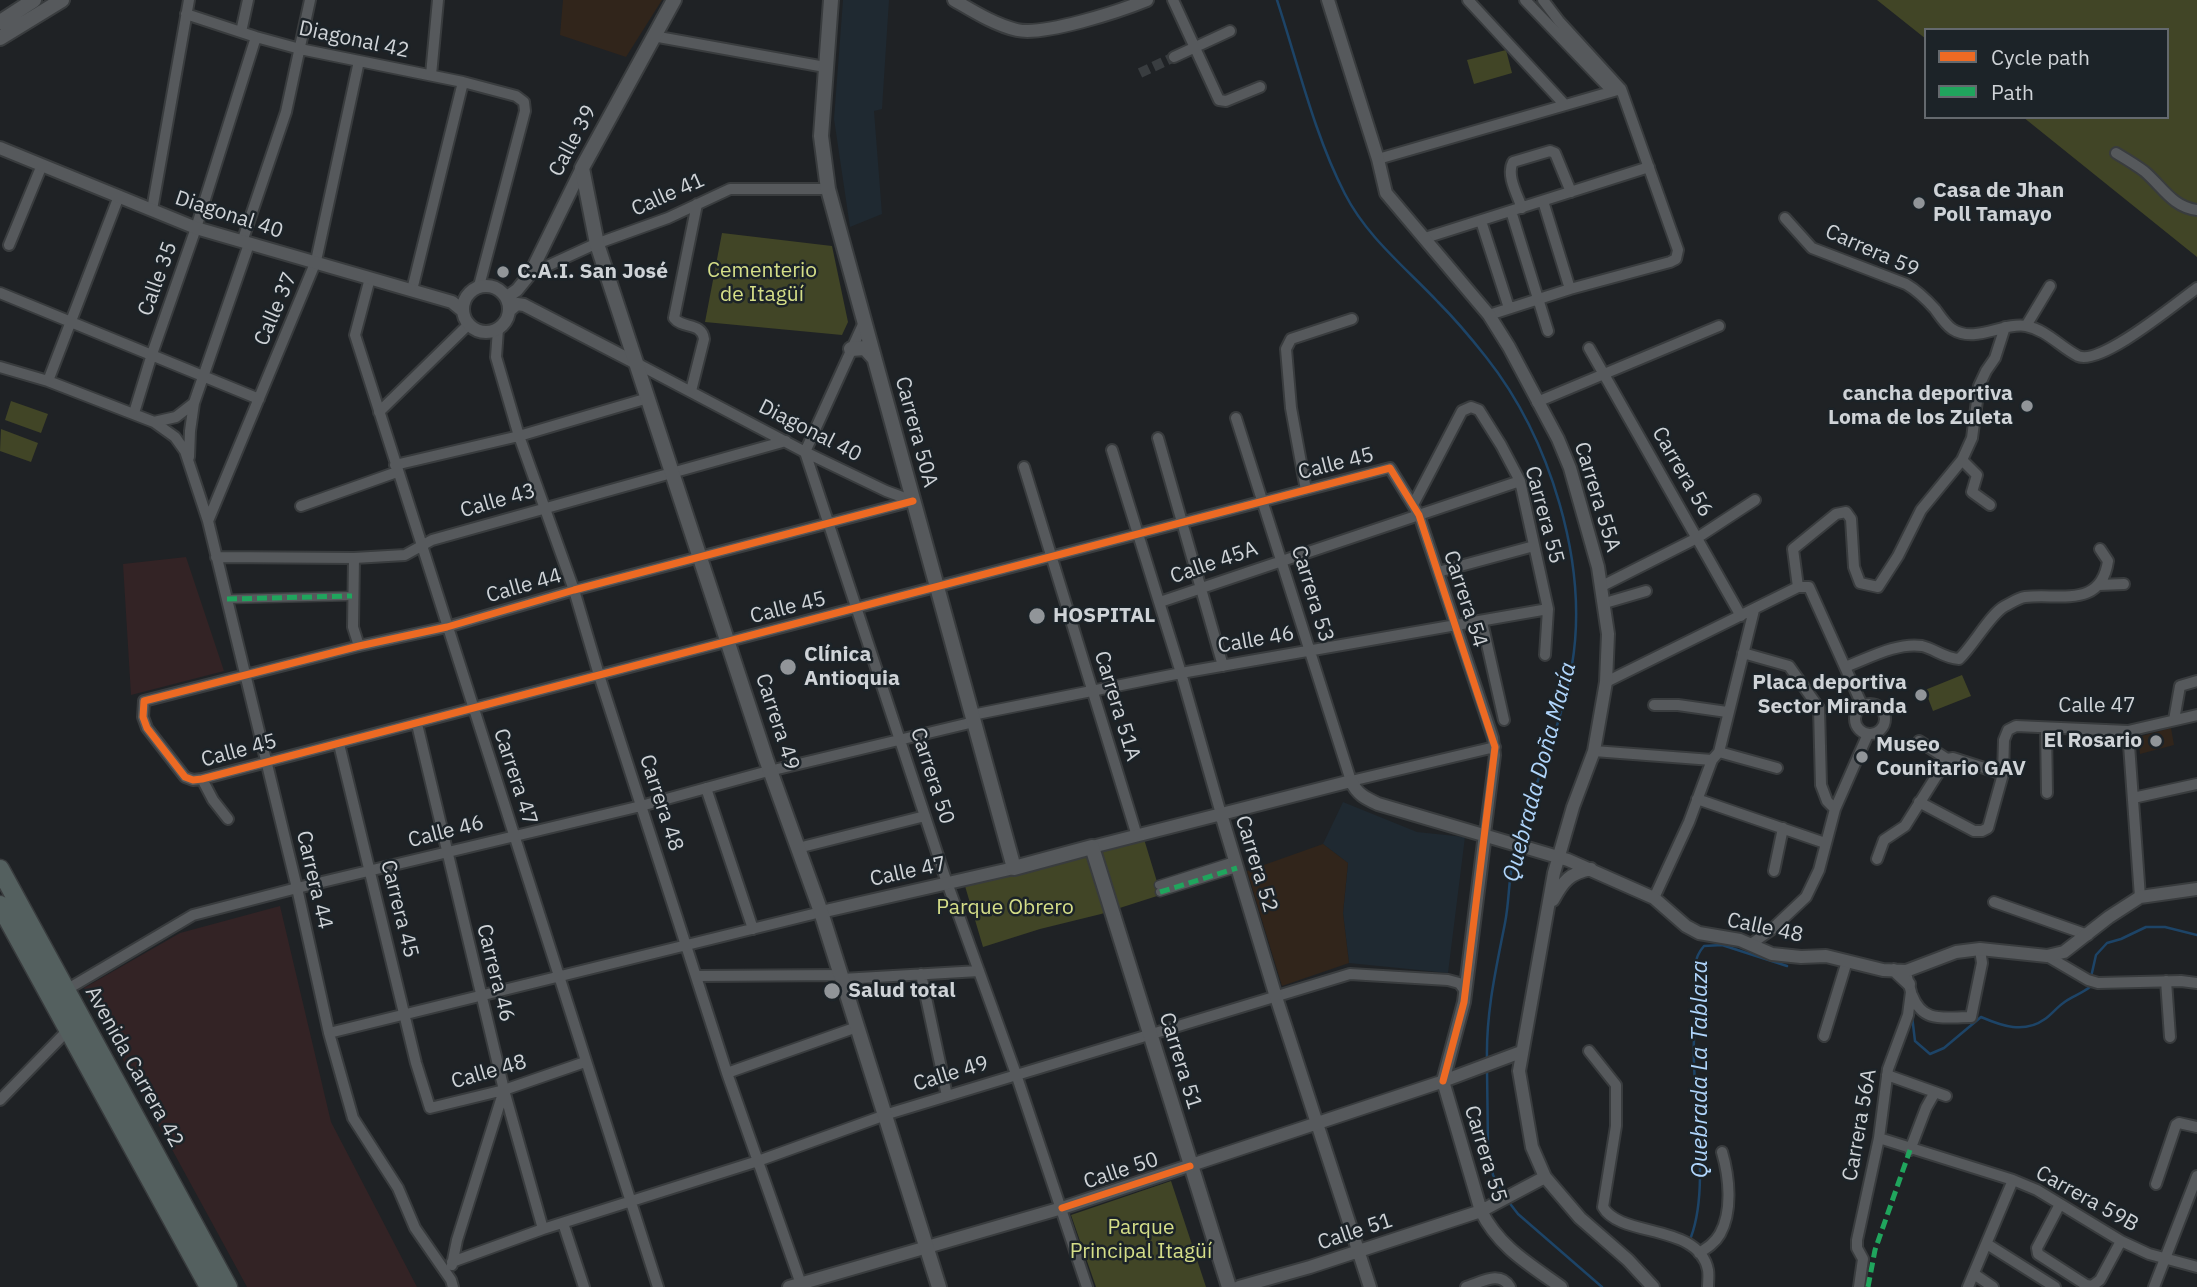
<!DOCTYPE html>
<html>
<head>
<meta charset="utf-8">
<style>
  body { margin:0 }
  #map { position:relative; width:2197px; height:1287px; overflow:hidden; background:#1f2225; font-family:"IBM Plex Sans",sans-serif }
  canvas { display:block }
  .legend { position:absolute; left:1924px; top:28px; width:245px; height:91px; box-sizing:border-box; background:#1c2328; border:2px solid #64696e; margin:0; padding:9px 12px; list-style:none; font-size:21px; color:#cfd3d7 }
  .legend li { display:flex; align-items:center; gap:14px; height:35px }
  .legend b { width:35px; border:2px solid #64696e }
</style>
</head>
<body>
<div id="map">
<canvas width="2197" height="1287"></canvas>
<ul class="legend">
<li><b style="height:9px;background:#ed6a23"></b>Cycle path</li>
<li><b style="height:9px;background:#20a55d"></b>Path</li>
</ul>
</div>
<script>
const ctx = document.querySelector('canvas').getContext('2d');
ctx.lineJoin = 'round';
function paint(path, color) { ctx.fillStyle = color; ctx.fill(path, 'evenodd'); }
function stroke(path, color, width, dash) { ctx.strokeStyle = color; ctx.lineWidth = width; ctx.lineCap = dash ? 'butt' : 'round'; ctx.setLineDash(dash || []); ctx.stroke(path); }
function write(font, color, halo, rows, align = 'center') {
  ctx.font = font + ' "IBM Plex Sans",sans-serif'; ctx.lineWidth = 5; ctx.setLineDash([]); ctx.textBaseline = 'middle'; ctx.strokeStyle = halo; ctx.fillStyle = color; for (const [text, x, y, turn = 0] of rows) {
    ctx.save(); ctx.translate(x, y); ctx.rotate((+turn || 0) * Math.PI / 180); ctx.textAlign = isNaN(turn) ? turn : align; if (halo) ctx.strokeText(text, 0, 0); ctx.fillText(text, 0, 0); ctx.restore();
  }
}
paint(new Path2D(`
  M843 0H889L882 109 874 111 882 214 850 227 834 119Z
  M1343 802 1417 832 1465 837 1448 973 1349 963 1343 913 1348 863 1323 844Z`), '#1f2931');
paint(new Path2D(`
  M186 557 224 671 131 695 123 564Z
  M280 906 331 1122 417 1287H247L84 988 180 933Z`), '#332325');
paint(new Path2D(`
  M563 0H662L626 57 560 35Z
  M2171 728 2174 745 2140 754 2138 737Z
  M1323 844 1348 863 1343 913 1349 963 1282 986 1247 871Z`), '#31251b');
paint(new Path2D(`
  M1877 0H2197V257L2023 117H2167V30H1926V39Z
  M1506 50 1512 73 1474 84 1467 60Z
  M722 233 832 246 848 322 842 335 705 322Z
  M11 401 48 414 41 433 5 420Z
  M1 429 38 443 31 462 0 451Z
  M1962 675 1971 696 1933 711 1925 690Z
  M1144 839 1158 885 1235 871 1101 914 1040 929 983 947 965 886Z
  M1171 1181 1206 1287H1096L1071 1215Z`), '#414526');
stroke(new Path2D(`
  M1277 0C1298 64 1314 134 1345 194 1367 237 1405 267 1438 302 1455 319 1471 338 1486 357 1550 438 1589 563 1572 665 1562 725 1535 783 1517 841
  M2091 977 2096 955 2107 943 2121 939 2146 927H2165L2197 935
  M1912 1016 1915 1041 1930 1054 1944 1048 1981 1017C2002 1026 2024 1034 2045 1019 2052 1014 2058 1006 2066 1001 2074 996 2082 993 2090 987V983
  M1487 1059C1486 1012 1496 969 1505 923 1510 898 1508 873 1516 848
  M1487 1069 1488 1147 1493 1175 1504 1195
  M1508 1201 1518 1214 1602 1287
  M1691 1237C1711 1183 1691 1097 1694 1039 1695 1027 1701 1014 1700 1002 1698 981 1688 964 1704 946L1722 945 1787 966`), '#1d4467', 2.5);
stroke(new Path2D(`
  M1140 73 1174 57`), '#393d40', 10, [10, 5]);
const pedestrian = new Path2D(`
  M227 599 352 596
  M1159 885 1234 861
  M1160 892 1237 868`);
const minor = new Path2D(`
  M1173 0 1219 100 1226 101 1260 87
  M1468 0 1565 105
  M1525 0 1612 91
  M186 14 256 37 300 49 463 82 516 96 524 102 525 111 479 286
  M241 32 248 0
  M653 36 825 67
  M1174 57 1230 31
  M431 75 438 0
  M2116 153C2126 159 2136 165 2144 171 2162 186 2172 207 2197 210
  M1378 159 1621 89
  M1543 201 1570 289
  M1522 208C1517 194 1506 175 1513 162L1550 151 1555 153 1571 192
  M152 210 189 0
  M1511 211 1548 331
  M1785 218 1812 248 1906 284C1918 291 1926 299 1935 309 1940 316 1945 324 1952 329 1975 344 2003 322 2026 326 2047 330 2060 347 2078 356 2101 366 2176 303 2197 288
  M1481 221 1509 308
  M1425 238 1649 167
  M242 242 286 112 310 0
  M9 245 42 165
  M530 274 593 245 668 218 730 189H828
  M370 278 355 335 658 1287
  M412 290 463 82
  M0 293 259 399
  M1489 315 1570 289 1670 262 1676 259 1678 250 1621 89 1559 21 1543 0
  M865 320 805 452 945 877 1016 1074 1087 1287
  M2026 326 2050 286
  M498 329 496 357 519 436 574 590 599 675 727 1073 802 1287
  M1589 348 1741 616
  M636 363 805 452 886 491 913 501
  M0 367 48 381 154 422 175 437 185 451 208 521 297 888 329 1033 353 1118 398 1188 415 1228 451 1280 453 1287
  M48 381 119 196
  M691 391 704 339C702 322 682 329 674 318L697 204
  M1537 402 1719 326
  M379 412 469 324
  M134 413 152 354 196 228 256 37
  M1236 418 1351 781 1495 747
  M154 422 176 417 194 403
  M1158 438 1223 666
  M1112 450 1181 673 1221 814
  M189 457 190 431 194 403 249 244
  M1962 460 1977 475 1972 492 1990 505
  M395 465 519 436 648 398
  M1024 467 1137 836
  M1306 490 1291 408 1286 349 1291 339 1352 319
  M913 501 574 590 447 627 359 646 144 701 143 717 147 728 185 777 193 780 202 779 1390 468 1419 515 1493 738 1495 755 1485 834
  M1413 505 1462 411 1471 407 1479 410 1501 445 1520 481 1548 609 1545 655
  M301 506 397 472
  M208 521 316 261 359 61
  M216 557 354 558 405 555 432 540 786 441
  M354 558 353 627 359 646
  M1438 572 1534 546
  M2099 585 2124 584
  M1602 586 1697 538 1755 500
  M1798 587 1793 549 1836 514 1846 512 1851 519 1854 567 1860 583 1878 587 1898 556 1921 510 1962 460 1972 438 1979 386 1986 371 1995 358 2005 327
  M1160 602 1520 481
  M1605 603 1646 591
  M1482 622 1504 720
  M1743 653 1789 666 1819 708 1821 785 1827 801 1835 809
  M1845 667C1867 659 1897 642 1922 646 1935 649 1944 658 1959 659 1974 645 1990 614 2005 606 2011 603 2018 598 2025 597 2059 593 2101 609 2108 561L2100 549
  M1606 682 1798 587H1809L1862 705
  M1855 719a15 15 0 1 1 30 0a15 15 0 1 1-30 0Z
  M1654 705H1678L1727 712
  M972 715 1181 673 1548 609
  M2174 720 2180 686 2197 681
  M417 724 504 1090 543 1229
  M2046 728 2047 793
  M2128 731 2140 897
  M1919 741 1947 759
  M339 744 416 1063 430 1108 504 1090 585 1062
  M1594 751 1712 760
  M1719 752 1777 768
  M202 779 213 800 228 819
  M706 788 753 929
  M2133 798 2197 784
  M1697 799 1825 843
  M1919 802 1974 831H1982L1988 828 2003 774 2004 740 2008 730 2016 726 2128 731 2197 715
  M798 848 925 816
  M1877 859 1884 840 1905 826 1947 759 1953 758 2003 774
  M1774 871 1783 828
  M1654 898 1689 822 1712 760 1719 752 1754 610
  M1994 902 2088 935
  M1751 944 1771 930 1806 897 1819 870 1835 809 1868 734
  M2047 956 2088 980 2098 983 2181 981 2197 983
  M921 974 947 1096
  M698 976 841 975
  M842 979 979 971
  M2166 981 2170 1037
  M66 990 193 915 297 888 641 806 761 773 974 722
  M1912 995C1923 1024 1944 1017 1971 1017L1982 963 1980 949
  M329 1033 821 912
  M1824 1036 1847 961
  M1589 1051 1616 1085V1126L1603 1207C1620 1238 1699 1223 1708 1270 1709 1275 1708 1282 1708 1287
  M727 1073 857 1027
  M1887 1075 1946 1096
  M0 1100 68 1030
  M1879 1138 2013 1180 2037 1190 2121 1241 2149 1254 2197 1267
  M1910 1150 1926 1108 1935 1092
  M2156 1184 2176 1125 2179 1123 2197 1127
  M2060 1204 2037 1248 2038 1254 2086 1285 2092 1286 2100 1280 2121 1241
  M563 1223 584 1287
  M1987 1244 2055 1287
  M1699 1253C1707 1248 1715 1243 1720 1234 1733 1211 1729 1176 1722 1152
  M452 1262 543 1229 758 1161 891 1113 1350 974 1448 980 1459 983 1466 992
  M452 1265 457 1240 504 1090
  M1974 1274 1993 1287
  M1466 1287C1482 1282 1500 1270 1510 1287
  M1859 1287 1863 1259 1857 1248V1240L1879 1138 1888 1069 1908 1015 1911 992 1907 977
  M1968 1287 2013 1180
  M2154 1287 2197 1176`);
const tertiary = new Path2D(`
  M954 0C973 11 995 25 1017 30 1044 36 1120 11 1147 0
  M1328 0 1378 159 1386 193 1489 315 1509 347 1558 439 1570 468 1598 567 1608 634 1606 682 1594 751 1573 807 1554 873 1519 1071 1532 1147 1545 1177 1580 1218 1628 1260 1653 1287
  M0 148 196 228 452 302 463 311
  M463 309a23 23 0 1 1 46 0a23 23 0 1 1-46 0Z
  M507 297 517 290 530 274 582 168
  M510 310 517 304 524 305 636 363
  M1221 814 1276 997 1370 1287
  M1092 847 1351 781C1357 794 1365 798 1378 804L1568 860 1654 898 1686 926 1699 933 1740 940 1772 954 1801 957 1826 956 1883 970 1906 971 1956 952 1980 949 2047 956 2064 952 2109 917 2140 897 2197 889
  M1553 900C1563 881 1570 873 1591 869
  M821 912 1014 868
  M1894 970 1909 984
  M1443 1081 1464 1002 1485 834
  M1443 1081 1481 1211C1499 1247 1529 1264 1561 1287
  M789 1287 1062 1208 1438 1083 1521 1052
  M1239 1287 1310 1267 1481 1211 1545 1177`);
const secondary = new Path2D(`
  M674 0 582 168 597 244 766 759 821 912 939 1287
  M831 0 821 136 828 189 1014 868 1092 847 1229 1287
  M0 22 34 0
  M0 38 62 0
  M851 349 865 348 874 358`);
const trunk = new Path2D(`
  M0 869 228 1287
  M0 905 209 1287`);
stroke(pedestrian, '#393c3e', 11);
stroke(minor, '#393c3e', 14);
stroke(tertiary, '#393c3e', 16);
stroke(secondary, '#393c3e', 18);
stroke(trunk, '#393c3e', 21);
stroke(pedestrian, '#56595c', 8);
stroke(minor, '#56595c', 10);
stroke(tertiary, '#56595c', 12);
stroke(secondary, '#56595c', 14);
stroke(trunk, '#54605f', 18);
stroke(new Path2D(`
  M227 599 352 596
  M1160 892 1237 868
  M1868 1287 1875 1250 1910 1150`), '#20a55d', 5, [10, 5]);
stroke(new Path2D(`
  M913 501 574 590 447 627 359 646 144 701 143 717 147 728 185 777 193 780 202 779 1390 468 1419 515 1495 747 1464 1002 1443 1081
  M1062 1208 1190 1166`), '#ed6a23', 7);
for (const [x, y, r, color] of [
  [1919,203,7,"#919599"],
  [503,272,7,"#919599"],
  [2027,406,7,"#919599"],
  [1037,616,9,"#919599"],
  [788,667,9,"#919599"],
  [1921,695,7,"#919599"],
  [2156,741,7,"#919599"],
  [1862,757,7,"#919599"],
  [832,991,9,"#919599"]
]) { const dot = new Path2D(); dot.arc(x, y, r, 0, 2 * Math.PI); ctx.fillStyle = color; ctx.fill(dot); stroke(dot, '#1c2328', 2.5); }
write('21px', '#cfd3d7', '#1c2328', [
  ["Diagonal 42",354,40,12],
  ["Calle 39",573,141,-62],
  ["Calle 41",668,195,-24],
  ["Diagonal 40",229,215,18],
  ["Carrera 59",1872,251,24],
  ["Calle 35",158,279,-70],
  ["Calle 37",276,309,-67],
  ["Diagonal 40",810,431,27],
  ["Carrera 50A",916,432,75],
  ["Calle 45",1336,464,-14],
  ["Carrera 56",1682,472,60],
  ["Carrera 55A",1597,497,73],
  ["Calle 43",498,501,-16],
  ["Carrera 55",1544,515,75],
  ["Calle 45A",1214,563,-19],
  ["Calle 44",524,586,-16],
  ["Carrera 53",1312,594,73],
  ["Carrera 54",1465,599,72],
  ["Calle 45",788,608,-14],
  ["Calle 46",1256,640,-10],
  ["Carrera 51A",1117,706,73],
  ["Calle 47",2097,706],
  ["Carrera 49",777,722,72],
  ["Calle 45",239,751,-15],
  ["Carrera 50",932,776,72],
  ["Carrera 47",515,777,72],
  ["Carrera 48",661,803,72],
  ["Calle 46",446,832,-14],
  ["Carrera 52",1256,864,73],
  ["Calle 47",908,872,-12],
  ["Carrera 44",314,880,77],
  ["Carrera 45",399,909,76],
  ["Calle 48",1765,928,12],
  ["Carrera 46",495,973,76],
  ["Carrera 51",1180,1061,73],
  ["Avenida Carrera 42",134,1067,61],
  ["Calle 48",489,1072,-16],
  ["Calle 49",951,1074,-17],
  ["Carrera 56A",1860,1125,-80],
  ["Carrera 55",1485,1154,73],
  ["Calle 50",1121,1171,-18],
  ["Carrera 59B",2087,1199,29],
  ["Calle 51",1355,1232,-18]
]);
write('bold 21px', '#cfd3d7', '#1c2328', [
  ["Casa de Jhan",1933,191],
  ["Poll Tamayo",1933,215],
  ["C.A.I. San José",517,272],
  ["cancha deportiva",2013,394,"right"],
  ["Loma de los Zuleta",2013,418,"right"],
  ["HOSPITAL",1053,616],
  ["Clínica",804,655],
  ["Antioquia",804,679],
  ["Placa deportiva",1907,683,"right"],
  ["Sector Miranda",1907,707,"right"],
  ["El Rosario",2142,741,"right"],
  ["Museo",1876,745],
  ["Counitario GAV",1876,769],
  ["Salud total",848,991]
], 'left');
write('21px', '#d5de88', '#1c2328', [
  ["Cementerio",762,271],
  ["de Itagüí",762,295],
  ["Parque Obrero",1005,908],
  ["Parque",1141,1228],
  ["Principal Itagüí",1141,1252]
]);
write('italic 23px', '#b0d5fb', '#1c2328', [
  ["Quebrada Doña María",1540,772,-75],
  ["Quebrada La Tablaza",1700,1069,-90]
]);
</script>
</body>
</html>
